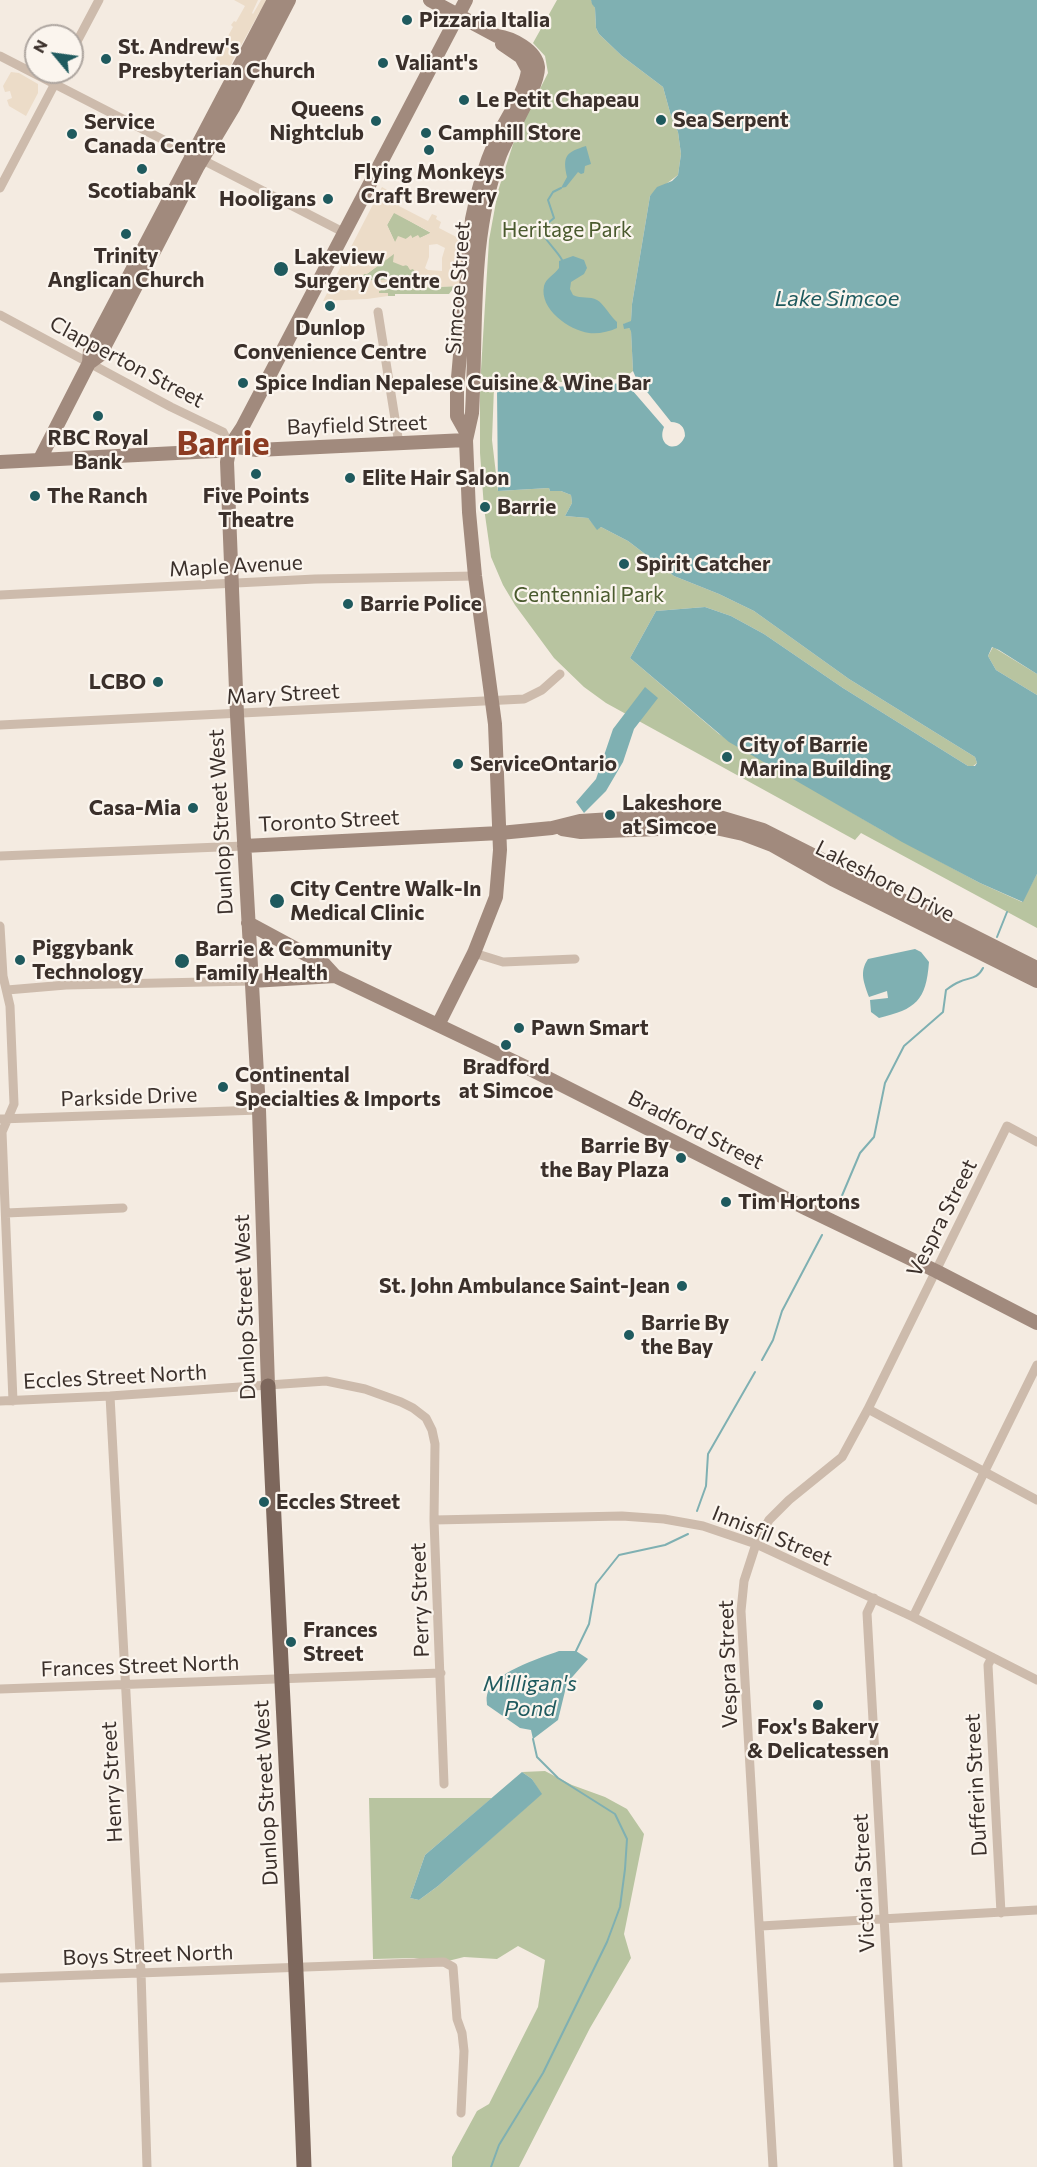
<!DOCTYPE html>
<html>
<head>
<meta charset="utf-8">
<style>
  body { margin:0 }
  #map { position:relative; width:1037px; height:2167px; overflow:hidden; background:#f4ebe1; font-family:Commissioner,sans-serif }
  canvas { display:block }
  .north { position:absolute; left:24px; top:24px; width:60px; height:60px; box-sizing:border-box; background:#fbf5ee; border:2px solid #aea6a0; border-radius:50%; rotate:299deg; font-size:16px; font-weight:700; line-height:24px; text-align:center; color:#3b302b }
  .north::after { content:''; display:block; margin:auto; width:21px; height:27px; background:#1f5a5e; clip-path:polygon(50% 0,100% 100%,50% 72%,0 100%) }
</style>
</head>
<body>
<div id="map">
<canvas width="1037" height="2167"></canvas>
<div class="north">N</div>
</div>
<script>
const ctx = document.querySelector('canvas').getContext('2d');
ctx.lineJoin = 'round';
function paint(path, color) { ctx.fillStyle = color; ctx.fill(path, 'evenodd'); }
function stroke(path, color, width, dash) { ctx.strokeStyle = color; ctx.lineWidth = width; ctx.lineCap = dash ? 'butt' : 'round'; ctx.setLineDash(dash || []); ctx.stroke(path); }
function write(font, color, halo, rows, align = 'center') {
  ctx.font = font + ' Commissioner,sans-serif'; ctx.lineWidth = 4.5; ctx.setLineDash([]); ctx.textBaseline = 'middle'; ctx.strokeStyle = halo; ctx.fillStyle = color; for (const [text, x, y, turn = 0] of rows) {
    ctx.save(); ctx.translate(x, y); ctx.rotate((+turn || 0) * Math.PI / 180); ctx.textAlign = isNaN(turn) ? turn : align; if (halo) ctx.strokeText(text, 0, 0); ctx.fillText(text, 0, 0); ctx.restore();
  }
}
paint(new Path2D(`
  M557 0H591L595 8 596 28 599 34 622 56 663 87 671 116 678 132 681 154 678 175 650 196 632 304 631 322 624 324 631 330 633 371 623 379 480 386 489 240 498 191 515 138 548 73 545 56 533 43Z
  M394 212 431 233 420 238H412L411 236 396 245 387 225Z
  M394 253 396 261 413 268 420 278 360 281 364 273H368Z
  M455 286 449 294H395V296H388V293H379V291L384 289Z
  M494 387 492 440 498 491 549 488 550 491H561L571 495 572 503 565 516 588 518 597 529 601 527 628 541 674 576 719 594 754 611 849 679 975 757 977 763 972 767 968 766 843 688 764 634 731 616 705 607 656 611 630 658 719 734 885 832 980 883 1022 902 1037 874V928L861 833 855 840 606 703 584 687 554 658 515 605 503 585 491 557 484 508 480 453V388Z
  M993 647 1037 674V695L996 670 988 656Z
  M545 1771 572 1785 605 1797 627 1809 644 1834 624 1934 631 1958 590 2028 519 2167H452V2157L477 2111 489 2104 538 2007 545 1960 518 1946 497 1959 464 1957 440 1963 414 1958 373 1959 369 1798H492L425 1855 410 1898 419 1900 438 1886 541 1794 532 1779 522 1772Z`), '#b8c4a0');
paint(new Path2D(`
  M234 0H258L252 13 253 14 261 0H269L264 9 259 13 232 62 230 71 214 62 233 27 231 25 234 21 236 22 245 6Z
  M11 72 19 73 38 84V93L26 116 9 106 7 100 12 98 10 91 5 92 3 86Z
  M382 187 394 194 393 197 381 191 378 195 395 204 399 196 403 198 399 206 428 221 432 214 437 216 436 219 441 222 439 228 466 242 461 286 384 289 379 291V293H388V296L367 299 323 301ZM394 213 430 232V233L420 238 418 235 412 238 411 235 406 239 398 236 395 242 387 225ZM437 244 445 248 442 258V271L428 270 425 268 429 257V245ZM394 254 393 262 403 266 407 265 410 270 413 269 419 278 360 281 364 274H367Z`), '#ecdcc8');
paint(new Path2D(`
  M591 0H1037V674L999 650 992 647 988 656 996 670 1037 695V874L1023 902 980 883 902 842 729 742 630 658 656 611 705 607 731 616 764 634 843 688 968 766H975L977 763 975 757 849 679 754 611 719 594 674 576 628 541 601 527 597 530 588 518 565 516 572 503 571 495 561 491H550L549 488 498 491 497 390 626 383 664 427C656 446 678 455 685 436 685 427 680 422 671 422L636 378 633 371 631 331 629 328 624 329 623 324 631 321 632 304 650 196 657 187 672 181 678 175 681 154 678 132 671 116 663 87 622 56 599 34 596 28 595 8 592 4Z
  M586 146 591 164 585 166 584 173 581 174 578 172 566 187 561 188 567 177C562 155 567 152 586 146Z
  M573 256 584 260 587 268 584 274 571 282 570 289 573 295C581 299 590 296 597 300 603 303 611 317 617 322V328C609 332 598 334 589 333 569 330 539 309 544 286 546 278 554 275 559 268V261Z
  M645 687 658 698 634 729 623 762 606 791 584 813 576 802 596 779 613 729Z
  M915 949 921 952 929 962C926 1001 916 1009 879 1018L871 1012 870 1000 888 998 887 991 869 997C864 983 859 972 868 959Z
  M559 1651H576L588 1659 567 1683 558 1720 533 1739 531 1730 520 1728 487 1705C487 1702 486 1699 487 1695 491 1673 540 1658 559 1651Z
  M522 1772 532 1779 542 1794 438 1886 419 1900 410 1898 425 1855Z`), '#7fb0b2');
stroke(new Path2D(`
  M561 188 553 192 548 200 554 218 541 229C542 238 556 249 562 260
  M997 937 1007 912
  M838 1205 860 1153 874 1137 885 1083 904 1046 943 1012 946 990C950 987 954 984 959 982 969 977 977 980 983 968
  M762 1360 773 1340 782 1311 822 1235
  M697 1511 706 1486 708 1454 755 1372
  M576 1651 589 1624 596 1584 619 1555 665 1545 688 1534
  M491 2167 499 2145 543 2073 607 1942 620 1907 625 1869 627 1839 615 1814 558 1778 537 1757 533 1739`), '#7fb0b2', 2);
stroke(new Path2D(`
  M72 51 99 0
  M0 56 345 233
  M0 188 61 72
  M378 312 399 444
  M0 315 171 407 223 432 230 446
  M0 595 315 579 475 576
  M0 725 524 699 542 690 560 674
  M0 856 244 846
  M0 926 3 976 10 1006 14 1104 2 1132 13 1401
  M474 953 503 962 575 959
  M7 990 66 985 252 981
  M0 1119 259 1110
  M6 1213 123 1208
  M110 1396 141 1972 147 2167
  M0 1401 110 1396 326 1381 365 1389 401 1402 413 1408 426 1418 432 1430 435 1444 434 1520 444 1784
  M868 1409 1037 1500
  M434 1520 622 1516 664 1519 703 1526 756 1544 913 1617 1037 1680
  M874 1598 867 1613 898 2167
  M913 1617 1037 1365
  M992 1657 988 1665 1001 1913
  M0 1689 441 1673
  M761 1926 1037 1910
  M0 1978 444 1962 453 1967 457 2019 462 2033 464 2051 461 2113
  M773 2167C764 1982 751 1797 741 1611L744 1581 756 1544 769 1520 789 1500 842 1457 868 1409 1007 1126 1037 1142`), '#cdbbac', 9);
stroke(new Path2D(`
  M430 0 497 36C512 38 536 50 538 67 539 86 508 134 500 155 469 238 477 326 472 413L466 440 469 512 475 576 495 724 500 850 496 897 474 953 438 1025
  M89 363 100 355 119 319 197 168 233 108 289 0
  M466 432 457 416V389L472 219C477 193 484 167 495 142 504 121 526 92 528 70L521 57 502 44
  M40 459 89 363 90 350 109 314 274 0
  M0 462 216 451 230 446 257 450 466 440
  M562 829 581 832 711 827 743 834 772 845 832 879 1037 981
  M244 846 500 833 552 828 580 821 628 818 716 816 763 830 1037 968
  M248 923 324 964 335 976 528 1068 805 1208 936 1271 1037 1323
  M252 981 335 976
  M268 1386 259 1110 237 715 227 462 230 446 242 428 466 0`), '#a18a7d', 14);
stroke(new Path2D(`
  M268 1386C279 1646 295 1907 304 2167`), '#7d675c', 15);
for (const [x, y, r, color] of [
  [407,20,6,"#1f5a5e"],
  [106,59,6,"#1f5a5e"],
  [383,63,6,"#1f5a5e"],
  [464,100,6,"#1f5a5e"],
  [661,120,6,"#1f5a5e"],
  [376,121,6,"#1f5a5e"],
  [426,133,6,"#1f5a5e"],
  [72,134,6,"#1f5a5e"],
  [429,150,6,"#1f5a5e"],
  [142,169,6,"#1f5a5e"],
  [328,199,6,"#1f5a5e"],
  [126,234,6,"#1f5a5e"],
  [281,269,8,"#1f5a5e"],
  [330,306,6,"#1f5a5e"],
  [243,383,6,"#1f5a5e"],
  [98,416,6,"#1f5a5e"],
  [256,474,6,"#1f5a5e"],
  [350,478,6,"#1f5a5e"],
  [35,496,6,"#1f5a5e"],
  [485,507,6,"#1f5a5e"],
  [624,564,6,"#1f5a5e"],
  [348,604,6,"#1f5a5e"],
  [158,682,6,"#1f5a5e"],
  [727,757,6,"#1f5a5e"],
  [458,764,6,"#1f5a5e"],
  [193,808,6,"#1f5a5e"],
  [610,815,6,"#1f5a5e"],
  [277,901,8,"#1f5a5e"],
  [20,960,6,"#1f5a5e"],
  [182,961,8,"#1f5a5e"],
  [519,1028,6,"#1f5a5e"],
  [506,1045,6,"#1f5a5e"],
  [223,1087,6,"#1f5a5e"],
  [681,1158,6,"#1f5a5e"],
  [726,1202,6,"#1f5a5e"],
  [682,1286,6,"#1f5a5e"],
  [629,1335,6,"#1f5a5e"],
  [264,1502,6,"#1f5a5e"],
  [291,1642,6,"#1f5a5e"],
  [818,1705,6,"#1f5a5e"]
]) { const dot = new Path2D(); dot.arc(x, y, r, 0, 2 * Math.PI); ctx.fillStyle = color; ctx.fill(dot); stroke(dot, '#fbf5ee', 2); }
write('bold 21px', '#3b302b', '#fbf5ee', [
  ["Pizzaria Italia",419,20],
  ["St. Andrew's",118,47],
  ["Presbyterian Church",118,71],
  ["Valiant's",395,63],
  ["Le Petit Chapeau",476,100],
  ["Queens",364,109,"right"],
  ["Nightclub",364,133,"right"],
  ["Sea Serpent",673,120],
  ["Service",84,122],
  ["Canada Centre",84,146],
  ["Camphill Store",438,133],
  ["Flying Monkeys",429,172,"center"],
  ["Craft Brewery",429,196,"center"],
  ["Scotiabank",142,191,"center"],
  ["Hooligans",316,199,"right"],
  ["Trinity",126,256,"center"],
  ["Anglican Church",126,280,"center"],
  ["Lakeview",294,257],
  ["Surgery Centre",294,281],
  ["Dunlop",330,328,"center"],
  ["Convenience Centre",330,352,"center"],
  ["Spice Indian Nepalese Cuisine & Wine Bar",255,383],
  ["RBC Royal",98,438,"center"],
  ["Bank",98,462,"center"],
  ["Elite Hair Salon",362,478],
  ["The Ranch",47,496],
  ["Five Points",256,496,"center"],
  ["Theatre",256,520,"center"],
  ["Barrie",497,507],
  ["Spirit Catcher",636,564],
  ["Barrie Police",360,604],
  ["LCBO",146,682,"right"],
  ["City of Barrie",739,745],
  ["Marina Building",739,769],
  ["ServiceOntario",470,764],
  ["Lakeshore",622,803],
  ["at Simcoe",622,827],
  ["Casa-Mia",181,808,"right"],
  ["City Centre Walk-In",290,889],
  ["Medical Clinic",290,913],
  ["Piggybank",32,948],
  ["Technology",32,972],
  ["Barrie & Community",195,949],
  ["Family Health",195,973],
  ["Pawn Smart",531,1028],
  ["Bradford",506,1067,"center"],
  ["at Simcoe",506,1091,"center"],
  ["Continental",235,1075],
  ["Specialties & Imports",235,1099],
  ["Barrie By",669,1146,"right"],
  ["the Bay Plaza",669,1170,"right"],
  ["Tim Hortons",738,1202],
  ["St. John Ambulance Saint-Jean",670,1286,"right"],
  ["Barrie By",641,1323],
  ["the Bay",641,1347],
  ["Eccles Street",276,1502],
  ["Frances",303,1630],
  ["Street",303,1654],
  ["Fox's Bakery",818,1727,"center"],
  ["& Delicatessen",818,1751,"center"]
], 'left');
write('21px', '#4a5a2e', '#fbf5ee', [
  ["Heritage Park",567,230],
  ["Centennial Park",589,595]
]);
write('21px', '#3b302b', '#fbf5ee', [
  ["Simcoe Street",458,288,-86],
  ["Clapperton Street",127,362,28],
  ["Bayfield Street",357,425,-2],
  ["Maple Avenue",236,566,-3],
  ["Mary Street",283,694,-3],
  ["Toronto Street",329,821,-3],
  ["Dunlop Street West",221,822,-93],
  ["Lakeshore Drive",885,881,27],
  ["Parkside Drive",129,1097,-2],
  ["Bradford Street",696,1130,27],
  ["Vespra Street",942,1218,-63],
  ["Dunlop Street West",245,1307,-92],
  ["Eccles Street North",115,1377,-3],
  ["Innisfil Street",772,1536,22],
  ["Perry Street",420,1600,-92],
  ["Vespra Street",728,1664,-92],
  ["Frances Street North",140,1666,-2],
  ["Henry Street",112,1782,-93],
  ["Dufferin Street",976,1785,-93],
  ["Dunlop Street West",266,1793,-93],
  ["Victoria Street",864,1883,-93],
  ["Boys Street North",148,1955,-2]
]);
write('italic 22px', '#1f5a5e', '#fbf5ee', [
  ["Lake Simcoe",837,299],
  ["Milligan's",530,1684],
  ["Pond",530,1709]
]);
write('bold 33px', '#8c3b22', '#fbf5ee', [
  ["Barrie",223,444]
]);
</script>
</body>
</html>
